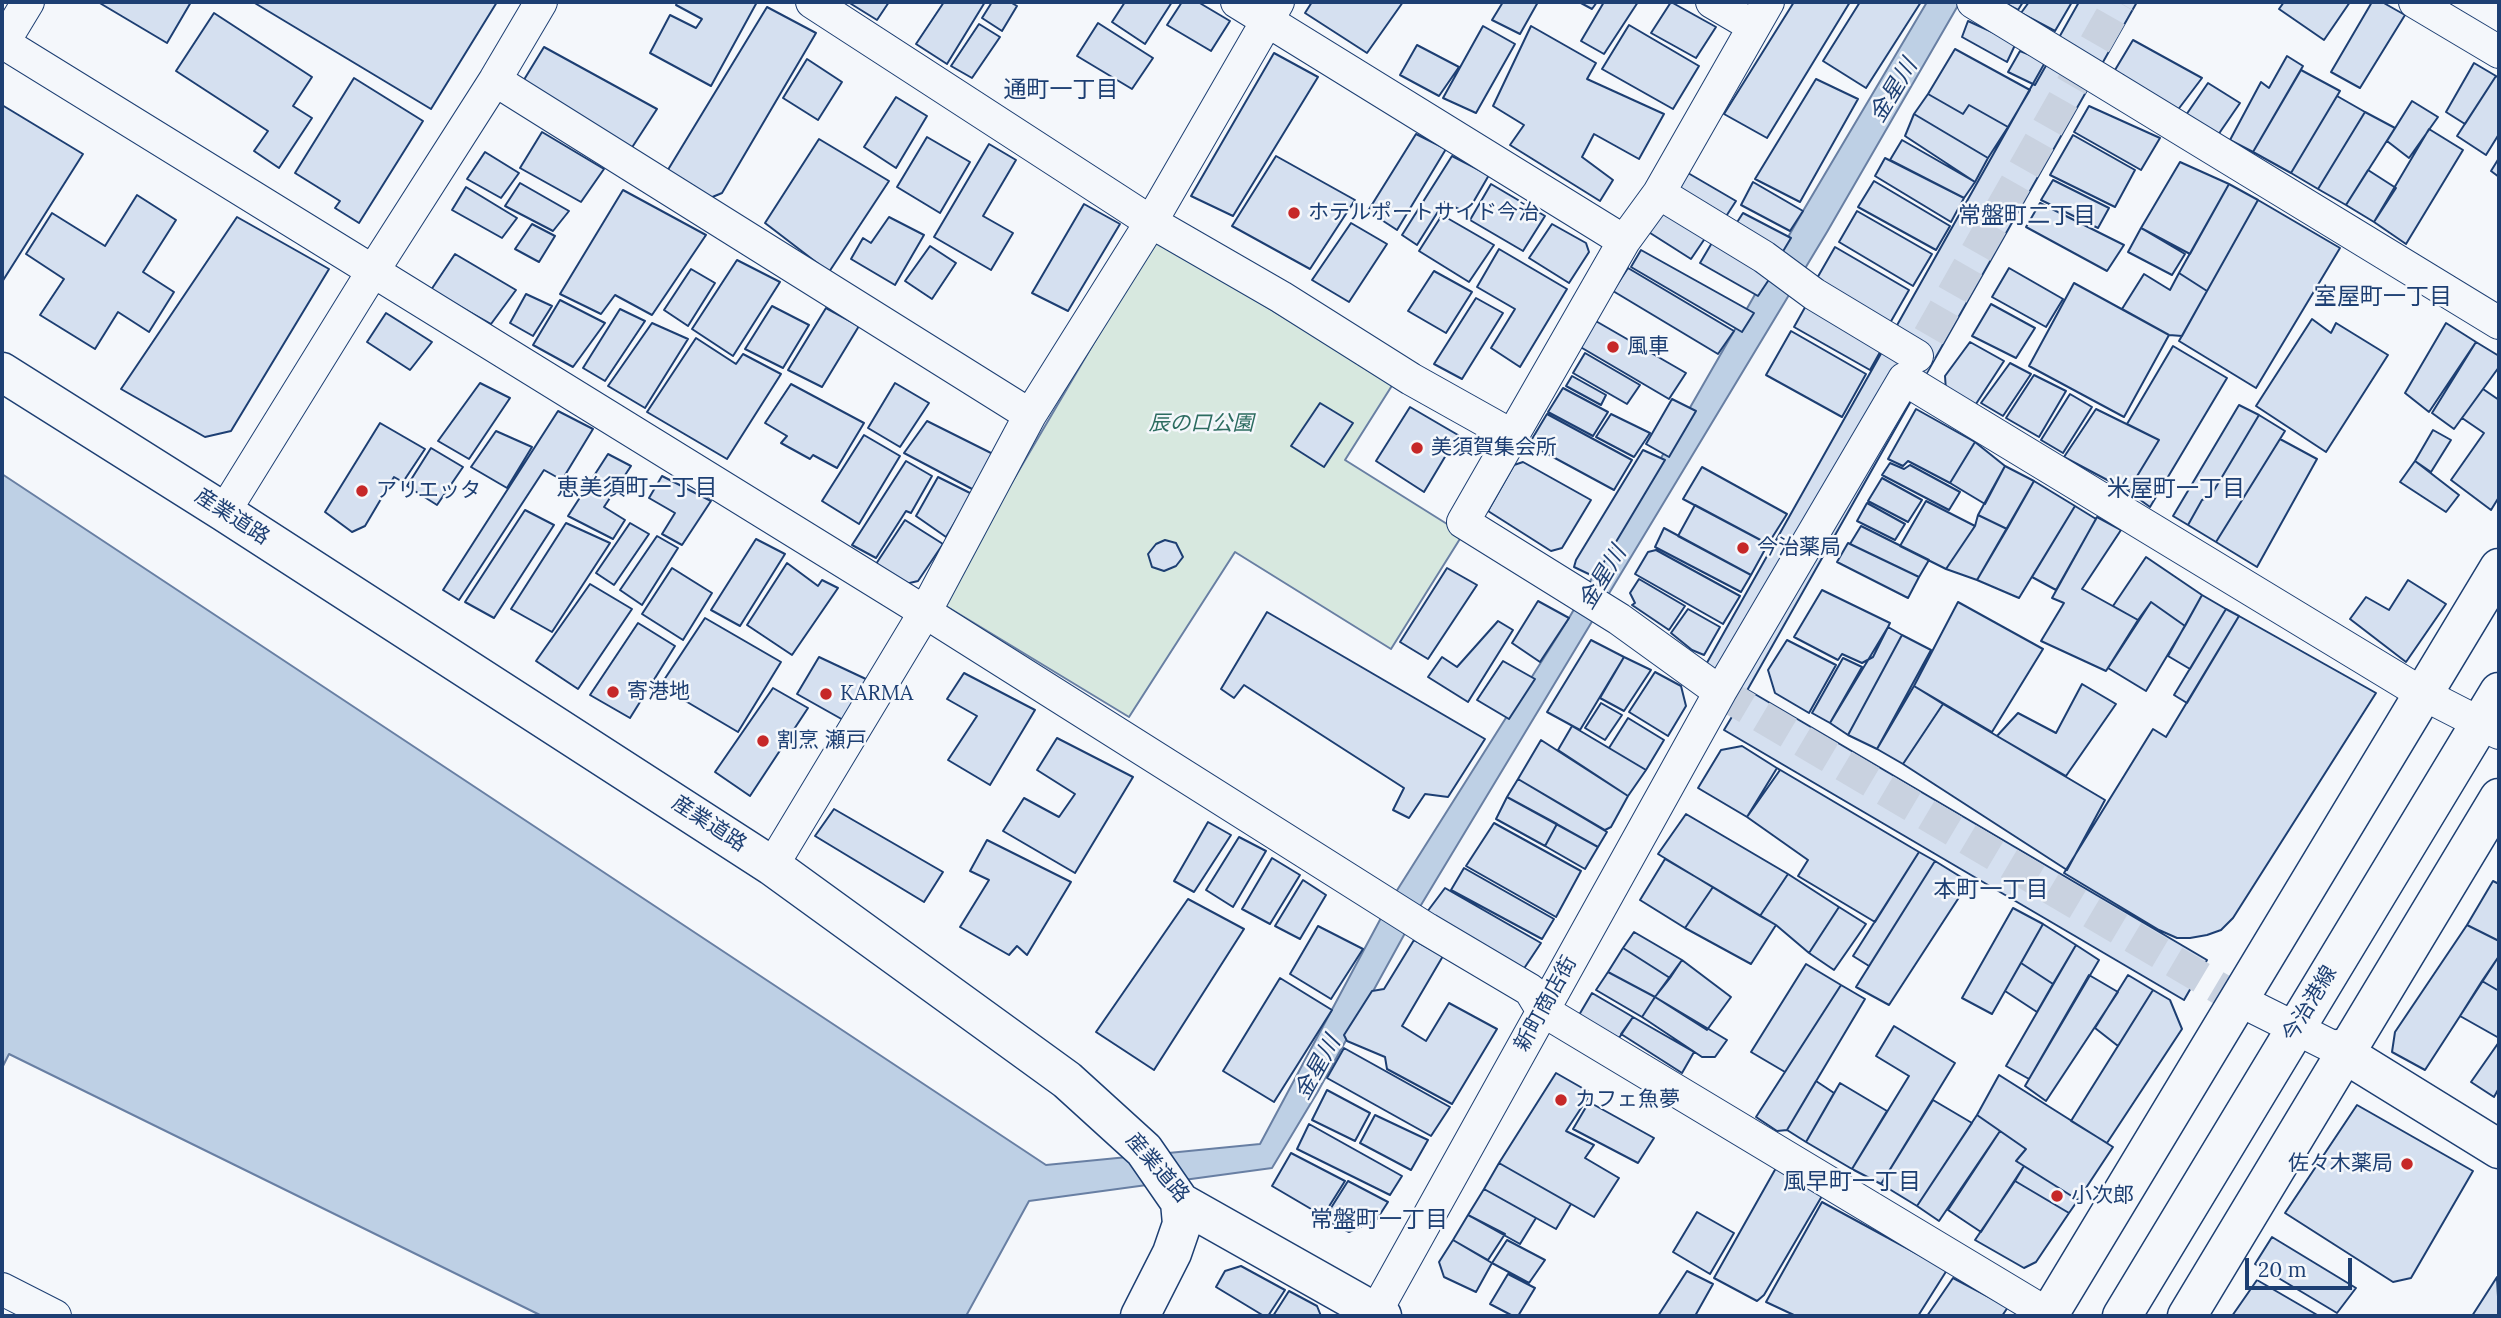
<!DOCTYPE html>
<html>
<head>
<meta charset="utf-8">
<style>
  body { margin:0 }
  #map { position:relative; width:2501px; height:1318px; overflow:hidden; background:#f4f7fb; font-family:Lora,serif }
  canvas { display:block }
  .frame { position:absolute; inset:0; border:4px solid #1d3f73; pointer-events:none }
  .scale { position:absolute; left:2245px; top:1258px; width:107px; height:32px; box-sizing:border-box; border:4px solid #1d3f73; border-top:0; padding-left:9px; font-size:21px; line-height:24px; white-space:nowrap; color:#1d3f73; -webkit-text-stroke:5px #f4f7fb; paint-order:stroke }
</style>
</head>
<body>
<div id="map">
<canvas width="2501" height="1318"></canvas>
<div class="frame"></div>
<div class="scale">20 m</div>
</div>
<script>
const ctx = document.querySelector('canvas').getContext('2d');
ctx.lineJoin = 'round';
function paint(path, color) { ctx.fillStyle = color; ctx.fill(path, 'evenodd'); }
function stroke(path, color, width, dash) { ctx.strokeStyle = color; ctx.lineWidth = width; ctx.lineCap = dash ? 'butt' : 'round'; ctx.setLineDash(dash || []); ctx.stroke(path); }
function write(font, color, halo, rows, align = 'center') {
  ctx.font = font + ' Lora,"Noto Sans JP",serif'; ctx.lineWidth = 5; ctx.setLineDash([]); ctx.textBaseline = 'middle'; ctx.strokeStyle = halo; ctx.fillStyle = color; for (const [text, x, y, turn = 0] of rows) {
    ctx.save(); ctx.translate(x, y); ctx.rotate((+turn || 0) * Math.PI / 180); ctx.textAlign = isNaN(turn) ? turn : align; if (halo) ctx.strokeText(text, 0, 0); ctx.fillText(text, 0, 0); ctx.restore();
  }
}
const green = new Path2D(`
  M1155 239 1393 384 1345 460 1463 534 1391 649 1235 552 1129 717 941 603Z`);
paint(green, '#d7e8df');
stroke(green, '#687fa3', 2);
const water = new Path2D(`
  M1927 2H1960L1827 232 1415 915 1317 1093 1272 1168 1029 1201 966 1316H542L9 1054 2 1068V474L1046 1165 1260 1144 1389 903 1569 618 1803 211Z`);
paint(water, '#bed0e5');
stroke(water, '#687fa3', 2);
const building = new Path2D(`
  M98 2H191L167 43Z
  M253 2H497L431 109Z
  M678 2H757L711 86 650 53 670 15 696 28 702 19 676 5Z
  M848 2H889L877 20Z
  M944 2H985L947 64 916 44Z
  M992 2H1010L1017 6 1002 31 982 18Z
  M1125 2H1172L1145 44 1112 22Z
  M1182 2H1198L1230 21 1211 51 1167 25Z
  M1312 2H1403L1367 53 1305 13Z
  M1503 2H1538L1520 34 1492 20Z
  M1579 2H1597L1592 9Z
  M1604 2H1638L1604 54 1581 41Z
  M1671 2 1716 27 1696 58 1651 33Z
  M1794 2H1850L1767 138 1724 114Z
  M1860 2H1921L1866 88 1823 61Z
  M2003 2H2023L2018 10Z
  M2029 2H2072L2055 31 2021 13Z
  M2079 2H2137L1736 710 1695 684Z
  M2284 2H2350L2324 40 2279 9Z
  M2372 2H2382L2405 15 2360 88 2331 72Z
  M767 7 816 33 722 193 710 198 666 173Z
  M214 13 312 77 293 106 312 118 279 168 254 151 268 131 176 71Z
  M1968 21 2016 43 2007 62 1962 37Z
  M1098 23 1153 58 1132 89 1077 56Z
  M979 24 1000 37 972 78 951 66Z
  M1629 25 1699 66 1673 109 1602 69Z
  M1483 26 1515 44 1476 113 1443 98Z
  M1531 26 1596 63 1587 79 1664 114 1639 159 1594 134 1582 157 1613 180 1600 201 1510 145 1524 125 1493 106Z
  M2133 40 2202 78 2177 111 2112 75Z
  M1417 45 1459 67 1439 96 1400 75Z
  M544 47 657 109 631 149 522 83Z
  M1955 49 2030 90 2008 127 1969 105 1963 114 1928 94Z
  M2020 51 2048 62 2035 85 2008 72Z
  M1274 53 1318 77 1233 216 1191 196Z
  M2287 56 2303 66 2253 152 2230 140 2261 82 2269 88Z
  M807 59 842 82 818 120 783 98Z
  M2474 63 2496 76 2465 124 2446 112Z
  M2301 70 2340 91 2291 173 2253 152Z
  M2496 76 2499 78V134L2486 155 2457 136Z
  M354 78 423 121 359 223 335 208 340 201 295 173Z
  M1816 79 1858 99 1800 202 1755 179Z
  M2208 83 2240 103 2218 135 2186 115Z
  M1928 94 1963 114 1969 105 2008 127 1988 158 1914 114Z
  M2337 96 2365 112 2318 189 2291 173Z
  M896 97 927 116 896 168 864 147Z
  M2412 101 2438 117 2409 158 2387 141Z
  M2 105 83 154 2 282Z
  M2089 106 2160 138 2141 170 2074 132Z
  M2365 112 2395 128 2346 205 2318 189Z
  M1914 114 1988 158 1975 182 1905 136Z
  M2429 129 2463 150 2406 244 2374 222Z
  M542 132 604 169 581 202 520 168Z
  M1416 134 1446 149 1397 230 1368 211Z
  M2073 135 2135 170 2115 207 2050 175Z
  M927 137 970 162 940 213 897 187Z
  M819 139 889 181 829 272 765 223Z
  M1902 140 1975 182 1964 198 1890 160Z
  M989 144 1016 160 983 216 1013 233 991 270 934 237Z
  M485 152 519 173 501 198 467 179Z
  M1276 156 1355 200 1310 269 1232 226Z
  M1452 156 1489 175 1467 213 1444 202 1417 245 1402 235Z
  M1885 158 1964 198 1951 222 1875 176Z
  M2499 158V177L2491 171Z
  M2180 162 2229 184 2190 254 2141 228Z
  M2368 170 2396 188 2374 222 2346 205Z
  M1688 173 1736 201 1723 221 1677 191Z
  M2053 180 2109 208 2098 228 2041 200Z
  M1874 181 1950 226 1936 250 1858 207Z
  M1753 182 1803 211 1790 231 1741 205Z
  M520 183 569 211 553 231 505 206Z
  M1491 184 1545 216 1523 251 1470 220Z
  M2229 184 2258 200 2207 291 2179 273Z
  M466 187 517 218 502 238 452 210Z
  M623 190 706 235 652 315 615 295 601 314 560 294Z
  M137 195 176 220 143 272 174 292 149 332 118 312 95 349 40 315 64 279 26 254 52 213 105 246Z
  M2258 200 2340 248 2256 388 2179 341Z
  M2040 203 2124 245 2107 271 2026 227Z
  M1084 204 1120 224 1068 311 1032 293Z
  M1664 207 1710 231 1691 259 1647 231Z
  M1857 211 1932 254 1913 286 1839 242Z
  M1743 213 1791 238 1782 253 1734 227Z
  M1442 215 1494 245 1469 282 1419 251Z
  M237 217 329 269 231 431 205 437 121 389Z
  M889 217 924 235 895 285 851 259 863 238 871 243Z
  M1351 223 1387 244 1349 302 1312 280Z
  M532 224 555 236 539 262 515 249Z
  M1552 224 1586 243 1589 252 1569 283 1529 258Z
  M2141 228 2185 254 2172 275 2128 252Z
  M1716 236 1774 272 1758 296 1700 263Z
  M930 246 956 263 932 299 905 281Z
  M1835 247 1909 290 1890 323 1816 280Z
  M1499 249 1567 289 1520 367 1491 348 1515 309 1477 287Z
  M1641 250 1754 313 1742 332 1631 267Z
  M455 254 516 290 491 324 431 290Z
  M737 260 780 282 733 356 692 329Z
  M1628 268 1734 331 1718 354 1613 291Z
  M2009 268 2063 299 2046 327 1992 297Z
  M691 269 715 283 688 326 664 310Z
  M1434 271 1472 292 1446 333 1408 311Z
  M2179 273 2207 291 2182 336 2169 335 2122 309 2144 274 2170 290Z
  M2074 283 2169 335 2124 417 2029 366Z
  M526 294 552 306 533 336 510 323Z
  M1476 298 1503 313 1462 379 1434 364Z
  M560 300 605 323 573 367 533 345Z
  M1808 302 1884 345 1870 370 1794 327Z
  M1991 304 2035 328 2016 358 1972 336Z
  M772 306 809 325 783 368 745 349Z
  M826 308 859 326 822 387 788 370Z
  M620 309 645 321 605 381 583 368Z
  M386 313 432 342 410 370 367 342Z
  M2312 319 2331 333 2336 323 2388 355 2326 452 2256 406Z
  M1594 320 1686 373 1669 399 1577 345Z
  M652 323 688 339 645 408 608 386Z
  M2446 323 2476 342 2429 412 2405 393Z
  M1791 331 1866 374 1842 417 1766 375Z
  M696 338 736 364 743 354 781 374 727 459 647 412Z
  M1970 342 2004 361 1974 407 1946 391 1945 376Z
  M2476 342 2499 356V367L2454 429 2432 413Z
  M2173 346 2227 378 2150 507 2128 491 2159 440 2127 424Z
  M1585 353 1640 385 1627 404 1573 373Z
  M2010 363 2031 374 2003 416 1981 403Z
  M2034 375 2066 391 2039 437 2006 418Z
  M1572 376 1606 395 1601 405 1566 386Z
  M480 383 510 398 469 459 438 441Z
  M895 383 929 403 900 447 868 428Z
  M791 384 864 423 837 468 813 455 810 459 781 443 787 436 765 423Z
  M1563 388 1608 412 1593 436 1548 412Z
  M2483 389 2499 400V497L2491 510 2451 480 2484 433 2462 418Z
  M2070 394 2092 407 2063 453 2041 440Z
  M1672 399 1696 411 1669 457 1646 444Z
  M1320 403 1353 423 1324 467 1291 446Z
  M2239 405 2259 415 2210 497 2202 500 2188 525 2173 516Z
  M1410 407 1458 435 1424 492 1376 461Z
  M1916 409 1975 442 1950 483 1908 461 1903 466 1888 459Z
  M2096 409 2159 440 2128 491 2064 457Z
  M558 411 593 429 562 480 544 470 459 600 443 590Z
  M1547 414 1632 460 1614 490 1529 444Z
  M1611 414 1650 433 1634 457 1596 437Z
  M2259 415 2285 431 2216 542 2188 525 2202 500 2210 497Z
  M927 421 995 455 974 490 904 453Z
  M380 423 425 449 403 482 394 477 365 526 352 532 325 512Z
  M2433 430 2451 440 2431 472 2415 461Z
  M496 431 532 447 507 488 471 467Z
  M864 435 900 456 859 524 822 501Z
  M2280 439 2317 459 2257 567 2216 542Z
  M1975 442 2005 466 1985 504 1950 483Z
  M431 448 463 467 437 505 407 486Z
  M1643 450 1665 460 1595 577 1574 567 1576 560Z
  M608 454 631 466 604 507 625 520 613 539 568 516Z
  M906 461 932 476 911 513 906 511 876 558 852 545Z
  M2415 461 2459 495 2446 512 2400 482Z
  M1523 462 1591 500 1562 548 1551 551 1488 511 1514 465Z
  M1890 463 1904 469 1910 465 1960 492 1949 510 1882 475Z
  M2005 466 2034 481 2007 529 1978 515Z
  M1702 467 1787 514 1768 544 1683 499Z
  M662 476 711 501 682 545 662 534 675 513 649 498Z
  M938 477 972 494 946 537 916 516Z
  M1882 478 1922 500 1908 522 1868 501Z
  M2034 481 2075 506 2019 598 1977 580Z
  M1926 501 1975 526 1946 569 1900 546Z
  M1867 503 1905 524 1895 540 1857 521Z
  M1695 505 1768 544 1751 575 1678 536Z
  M2075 506 2096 519 2056 590 2032 577Z
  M525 510 554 525 494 618 465 602Z
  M1978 515 2007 529 1977 580 1946 569 1975 526Z
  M2097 517 2121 530 2082 589 2138 620 2106 671 2041 641 2064 603 2052 598Z
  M905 520 943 544 918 581 901 585 874 567Z
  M566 523 610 543 552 632 511 609Z
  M630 523 649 534 614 585 596 573Z
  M1861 526 1929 560 1919 577 1850 544Z
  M1664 528 1751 575 1741 592 1655 547Z
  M657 536 678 548 642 605 620 590Z
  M756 539 785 554 740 626 711 610Z
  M1165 540 1176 543 1183 557 1176 566 1164 571 1152 567 1148 554 1156 544Z
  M1848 543 1919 577 1908 598 1837 562Z
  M1656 550 1740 596 1723 624 1635 574 1648 552Z
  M2146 557 2202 595 2185 626 2151 602 2138 620 2113 606Z
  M787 563 818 586 822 580 838 588 792 655 747 625Z
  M672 568 712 593 683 640 642 614Z
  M1447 568 1477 585 1428 659 1400 642Z
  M1639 579 1685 606 1669 630 1632 605 1635 603 1630 593Z
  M2408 580 2446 604 2406 662 2350 619 2366 597 2389 610Z
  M590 584 632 609 578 689 536 661Z
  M1822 590 1890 623 1873 657 1862 663 1842 654 1838 660 1794 637Z
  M2202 595 2226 609 2190 669 2168 656Z
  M1538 601 1569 618 1540 662 1512 643Z
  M1958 602 2043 649 1992 732 1914 686Z
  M2151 602 2185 626 2146 691 2108 668Z
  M1688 609 1720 627 1704 655 1692 650 1671 633Z
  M2226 609 2239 616 2187 703 2174 695Z
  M1267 612 1485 739 1448 797 1425 794 1409 818 1393 810 1404 788 1244 685 1234 698 1221 689Z
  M2239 616 2376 693 2233 918 2221 930 2207 935 2190 938H2177L2159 930 2064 873 2153 729 2166 737Z
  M705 618 781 662 738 732 660 686Z
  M1498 621 1513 630 1468 702 1428 677 1442 657 1457 667Z
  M638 623 675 646 630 718 590 695Z
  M1888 627 1902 635 1848 735 1830 723Z
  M1902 635 1931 650 1877 749 1848 735Z
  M1591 640 1624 657 1580 730 1547 712Z
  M1787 640 1836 665 1809 713 1775 693 1768 670Z
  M819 657 868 680 845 721 797 694Z
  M1624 657 1651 670 1624 711 1600 698Z
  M1843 658 1862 667 1830 723 1812 713Z
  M1503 661 1535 679 1509 719 1477 700Z
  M1655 672 1681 686 1686 706 1668 736 1629 712Z
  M964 673 1035 710 990 785 948 760 977 716 947 699Z
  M2082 684 2116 704 2066 776 1997 736 2018 713 2056 733Z
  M1914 686 1943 704 1903 764 1877 749Z
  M773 688 808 708 750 796 715 772Z
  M1748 690 2207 960 2184 1000 1724 730Z
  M1601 703 1622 715 1605 740 1585 728Z
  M1943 704 2105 800 2067 870 1903 764Z
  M1628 718 1664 740 1646 770 1609 748Z
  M1572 726 1646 770 1628 796 1558 750Z
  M1057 738 1133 777 1075 873 1003 831 1024 798 1059 817 1075 794 1037 770Z
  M1541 740 1628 796 1611 827 1605 830 1518 779Z
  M1742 746 1780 770 1747 817 1698 788 1721 750Z
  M1777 768 1919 852 1875 922 1798 876 1808 860 1747 817Z
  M1518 779 1607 832 1598 847 1507 797Z
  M1507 797 1557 824 1545 846 1496 819Z
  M834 809 943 872 924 902 815 836Z
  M1686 814 1788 874 1760 916 1658 854Z
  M1208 822 1231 835 1194 892 1174 881Z
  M1494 823 1581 871 1556 917 1466 866Z
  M1557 824 1598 847 1585 869 1545 846Z
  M1239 837 1266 851 1233 907 1206 890Z
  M987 840 1071 882 1027 955 1017 946 1009 955 960 927 989 880 970 871Z
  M1919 852 1935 861 1869 966 1853 956Z
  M1272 858 1300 875 1270 924 1242 909Z
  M1665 859 1713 887 1685 928 1640 900Z
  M1935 861 1969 882 1889 1005 1856 987Z
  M1464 868 1554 919 1542 939 1451 890Z
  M1788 874 1839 907 1809 953 1776 925 1760 916Z
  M1303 880 1326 895 1300 939 1275 926Z
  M2493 881 2499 884V941L2467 925Z
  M1713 887 1776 925 1751 964 1685 928Z
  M1445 888 1541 943 1521 973 1427 912Z
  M1188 899 1244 929 1154 1070 1096 1032Z
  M1839 907 1866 924 1834 970 1809 953Z
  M2013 908 2043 924 1992 1014 1962 998Z
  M2043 924 2076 945 2053 984 2021 963Z
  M2467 925 2499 941V956L2425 1070 2392 1052 2395 1032Z
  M1318 926 1363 949 1331 999 1290 974Z
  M1634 932 1682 960 1670 978 1623 948Z
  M1414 940 1443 956 1402 1026 1426 1041 1449 1003 1497 1029 1452 1104 1387 1069 1385 1057 1347 1041 1344 1035 1372 991 1384 989Z
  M2076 945 2099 960 2029 1079 2006 1066Z
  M1623 948 1670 978 1655 997 1608 972Z
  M2499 956V991L2482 981Z
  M1682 960 1731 997 1707 1030 1655 997Z
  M2021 963 2053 984 2037 1012 2005 991Z
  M1806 964 1841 985 1785 1072 1751 1052Z
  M1608 972 1655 997 1642 1017 1596 990Z
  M2089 975 2118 992 2046 1101 2025 1086Z
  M2128 975 2153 990 2118 1046 2095 1028Z
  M1280 978 1332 1010 1274 1102 1223 1071Z
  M2482 981 2499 991V1038L2460 1016Z
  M1841 985 1865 999 1787 1130 1777 1131 1756 1117Z
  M2153 990 2170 1000 2182 1029 2107 1143 2071 1121Z
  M1592 993 1633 1017 1619 1038 1579 1015Z
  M1655 997 1727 1040 1715 1057H1702L1642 1017Z
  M1633 1017 1694 1052 1682 1073 1621 1034Z
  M1894 1026 1955 1063 1881 1184 1852 1169 1909 1076 1876 1056Z
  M2499 1042V1088L2494 1097 2471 1082Z
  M1344 1048 1450 1107 1431 1136 1327 1078Z
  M1556 1073 1591 1093 1566 1131 1594 1145 1585 1158 1619 1178 1594 1217 1499 1163Z
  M1999 1075 2113 1147 2078 1200 2016 1161 2026 1149 1977 1115Z
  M1816 1081 1834 1093 1806 1142 1787 1130Z
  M1840 1083 1887 1111 1852 1169 1806 1142Z
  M1327 1090 1370 1113 1355 1141 1312 1120Z
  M1933 1100 1972 1123 1917 1206 1881 1184Z
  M1589 1102 1654 1138 1638 1163 1573 1129Z
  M2357 1105 2473 1171 2411 1278 2393 1282 2285 1213Z
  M1375 1115 1428 1140 1411 1170 1360 1143Z
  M1977 1115 2000 1131 1939 1221 1917 1206Z
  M1309 1124 1402 1176 1390 1195 1297 1149Z
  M2000 1131 2026 1149 2016 1161 2024 1166 1981 1232 1948 1210Z
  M1291 1153 1345 1181 1323 1216 1272 1186Z
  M1499 1163 1571 1204 1556 1229 1484 1189Z
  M2024 1166 2078 1200 2069 1213 2015 1181Z
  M1776 1168 1822 1196 1764 1295 1757 1301 1714 1278Z
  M1348 1181 1388 1202 1377 1219 1349 1232 1324 1219Z
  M2015 1181 2069 1213 2036 1262 2024 1268 1975 1240Z
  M1484 1189 1536 1218 1520 1244 1468 1215Z
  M1822 1202 1947 1270 1918 1316H1796L1766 1302Z
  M1697 1212 1734 1233 1710 1274 1673 1252Z
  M1468 1215 1505 1234 1488 1260 1453 1240Z
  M2272 1237 2356 1288 2337 1313 2255 1264Z
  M1453 1240 1492 1263 1476 1292 1444 1277 1439 1262Z
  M1507 1240 1545 1260 1529 1283 1492 1263Z
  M1241 1266 1285 1290 1268 1316H1264L1216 1287 1225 1271Z
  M1687 1271 1713 1284 1695 1316H1658Z
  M1508 1274 1535 1288 1518 1316H1513L1490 1304Z
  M2497 1277 2499 1316H2472Z
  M1953 1278 2008 1307 2002 1316H1927Z
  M2257 1280 2319 1316H2232Z
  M1289 1291 1317 1306 1321 1316H1273Z`);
paint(building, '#d5e0f0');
stroke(building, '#1d3f73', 2);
stroke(new Path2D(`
  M1905 378 2119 2
  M1720 692 2239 1000`), '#c9d2e0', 32, [32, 16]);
const street = new Path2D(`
  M812 2 1151 222 1281 297 1411 379 1511 435
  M1237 2 1624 241
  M1712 2 1753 26
  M1973 2 2499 323
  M2415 2 2499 52
  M2 42 925 612 1427 929 1530 990 1542 1010 2051 1316
  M2 45 28 2
  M495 80 1030 415
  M1659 193 1764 257 1814 294 1917 356
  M224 512 373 271 495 80 541 2
  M1720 692 1619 619 1463 522 1624 241 1659 193 1768 2
  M772 866 925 612 1030 415 1151 222 1278 2
  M2239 1000 2337 1049
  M2 1289 55 1316
  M1375 1313 1720 692 1904 379 2423 694 2499 733`);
const secondary = new Path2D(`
  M2 372 224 512 772 866 1067 1080 1144 1150 1180 1202 1382 1316
  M2337 1049 2499 1149
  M1140 1316 1172 1253 1182 1224 1180 1202`);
const primary = new Path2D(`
  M2048 1316 2499 568
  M2122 1316 2499 692
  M2187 1316 2499 798`);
stroke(street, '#1d3f73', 34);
stroke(secondary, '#1d3f73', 41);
stroke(primary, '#1d3f73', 41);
stroke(street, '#f4f7fb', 32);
stroke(secondary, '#f4f7fb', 38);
stroke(primary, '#f4f7fb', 38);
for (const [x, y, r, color] of [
  [1294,213,7,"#c62828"],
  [1613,347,7,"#c62828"],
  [1417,448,7,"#c62828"],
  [362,491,7,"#c62828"],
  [1743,548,7,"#c62828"],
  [613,692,7,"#c62828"],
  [826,694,7,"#c62828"],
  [763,741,7,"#c62828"],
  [1561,1100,7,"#c62828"],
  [2407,1164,7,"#c62828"],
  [2057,1196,7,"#c62828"]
]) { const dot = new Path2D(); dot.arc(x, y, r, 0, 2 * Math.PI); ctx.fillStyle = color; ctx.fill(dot); stroke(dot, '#f4f7fb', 2.5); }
write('21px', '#1d3f73', '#f4f7fb', [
  ["ホテルポートサイド今治",1308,213],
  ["風車",1627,347],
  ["美須賀集会所",1431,448],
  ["アリエッタ",376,491],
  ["今治薬局",1757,548],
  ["寄港地",627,692],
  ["KARMA",840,694],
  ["割烹 瀬戸",777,741],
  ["カフェ魚夢",1575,1100],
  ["佐々木薬局",2393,1164,"right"],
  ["小次郎",2071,1196]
], 'left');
write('italic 21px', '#2c6c60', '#f4f7fb', [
  ["辰の口公園",1201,424]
]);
write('21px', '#1d3f73', '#f4f7fb', [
  ["産業道路",232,517,33],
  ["産業道路",709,824,33],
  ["新町商店街",1546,1004,-61],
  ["今治港線",2310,1004,-59],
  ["産業道路",1157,1168,49]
]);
write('23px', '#1d3f73', '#f4f7fb', [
  ["通町一丁目",1061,90],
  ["常盤町二丁目",2027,216],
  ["室屋町一丁目",2383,297],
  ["恵美須町一丁目",637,488],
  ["米屋町一丁目",2176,489],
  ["本町一丁目",1991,890],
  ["風早町一丁目",1852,1182],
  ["常盤町一丁目",1379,1220]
]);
write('italic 23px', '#1d3f73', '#f4f7fb', [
  ["金星川",1894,91,-59],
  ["金星川",1603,578,-59],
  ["金星川",1318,1068,-61]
]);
</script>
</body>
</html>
